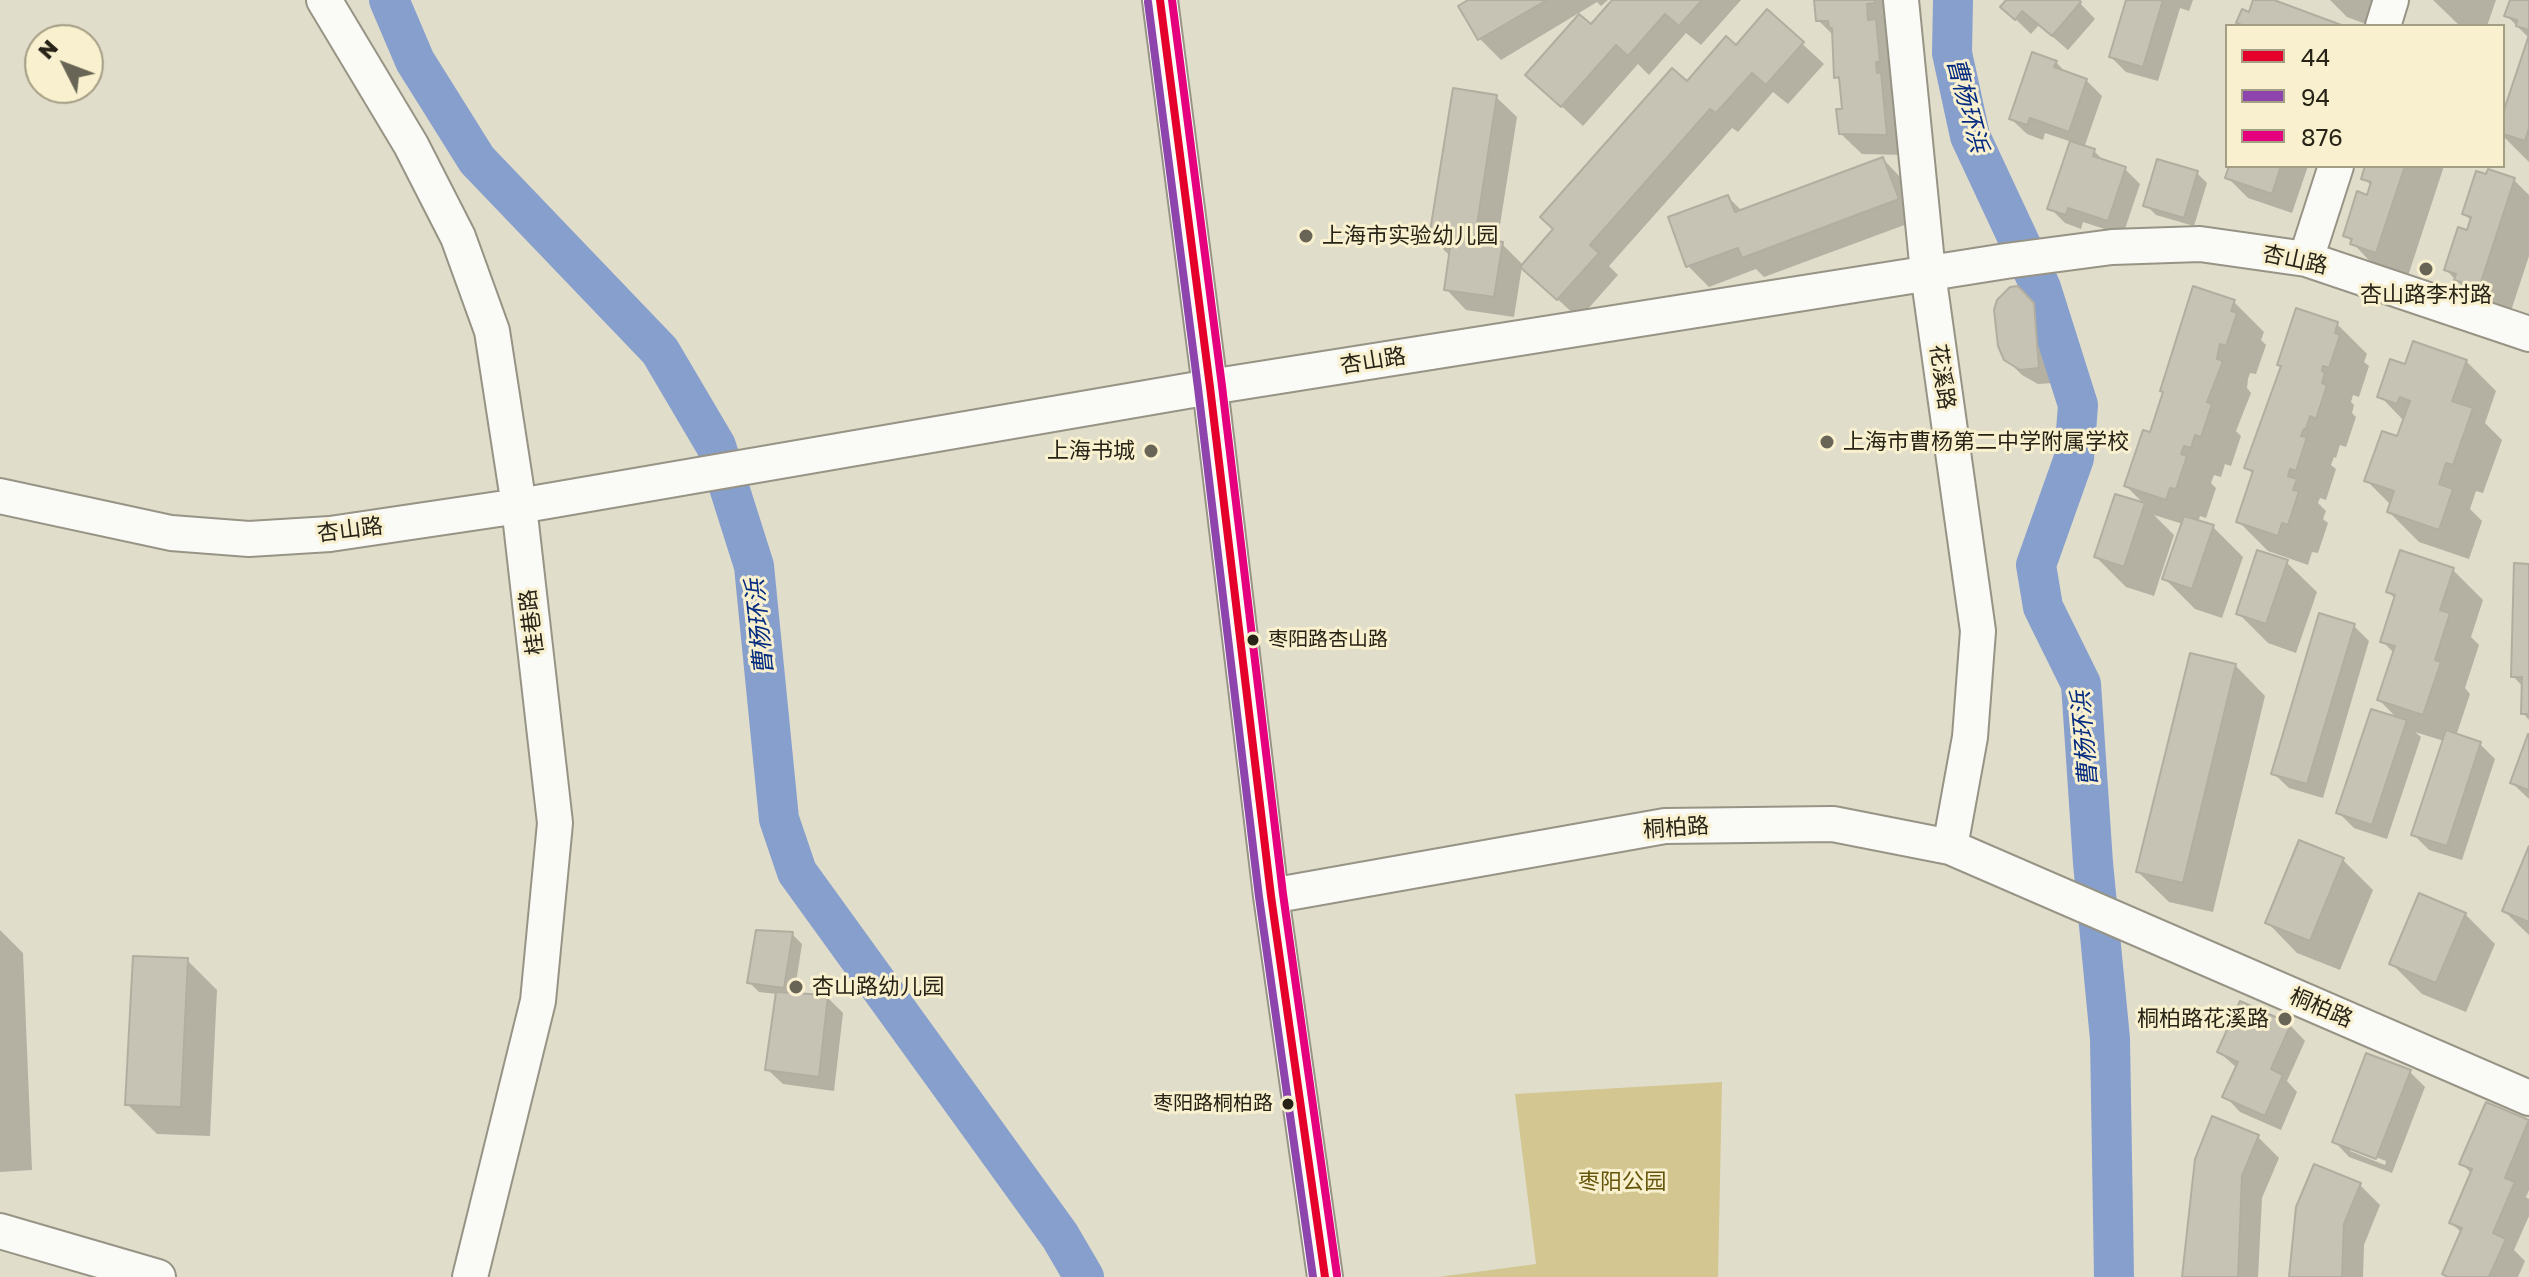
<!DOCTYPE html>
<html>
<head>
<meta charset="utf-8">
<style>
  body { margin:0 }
  #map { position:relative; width:2529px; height:1277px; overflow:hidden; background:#e1ddcb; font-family:"Golos Text",sans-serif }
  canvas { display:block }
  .legend { position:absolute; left:2225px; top:24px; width:280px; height:144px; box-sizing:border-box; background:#f8f0ce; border:2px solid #a49e85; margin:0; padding:10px 14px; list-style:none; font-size:24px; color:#272317 }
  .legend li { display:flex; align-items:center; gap:16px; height:40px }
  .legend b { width:40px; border:2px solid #a49e85 }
  .north { position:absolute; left:24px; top:24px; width:80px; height:80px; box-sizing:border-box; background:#f8f0ce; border:2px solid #a49e85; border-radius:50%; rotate:312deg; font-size:22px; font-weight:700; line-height:32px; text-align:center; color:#272317 }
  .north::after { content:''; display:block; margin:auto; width:28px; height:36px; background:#686456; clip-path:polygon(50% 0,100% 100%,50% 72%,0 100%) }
</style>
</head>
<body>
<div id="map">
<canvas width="2529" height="1277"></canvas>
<ul class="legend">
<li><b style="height:10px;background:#e4002b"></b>44</li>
<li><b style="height:10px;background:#8e44ad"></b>94</li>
<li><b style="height:10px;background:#e5007d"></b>876</li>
</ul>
<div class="north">N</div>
</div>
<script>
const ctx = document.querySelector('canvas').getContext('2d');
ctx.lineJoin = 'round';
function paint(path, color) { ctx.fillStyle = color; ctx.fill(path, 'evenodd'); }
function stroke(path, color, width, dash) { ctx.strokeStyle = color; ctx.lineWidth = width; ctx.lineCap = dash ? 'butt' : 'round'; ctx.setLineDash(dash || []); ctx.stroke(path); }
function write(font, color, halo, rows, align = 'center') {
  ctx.font = font + ' "Golos Text","Noto Sans SC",sans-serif'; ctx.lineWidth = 6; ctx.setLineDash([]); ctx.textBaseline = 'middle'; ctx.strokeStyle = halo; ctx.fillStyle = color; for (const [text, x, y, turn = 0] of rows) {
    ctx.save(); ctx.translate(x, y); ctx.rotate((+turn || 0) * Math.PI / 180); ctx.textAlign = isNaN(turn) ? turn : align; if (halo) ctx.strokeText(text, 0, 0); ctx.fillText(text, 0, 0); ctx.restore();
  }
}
paint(new Path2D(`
  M1722 1082 1718 1277H1438L1536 1264 1515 1094Z`), '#d3c691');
paint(new Path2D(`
  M1471 0H1608L1601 6 1597 2 1501 60 1480 39 1461 6Z
  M1615 0H1741L1701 45 1686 33 1649 75 1638 64 1583 126 1528 75 1591 27Z
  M1816 0H1893L1906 155 1862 154 1841 134 1844 111 1842 83 1836 77 1834 36 1818 20Z
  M2009 0H2077L2095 19 2068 50 2039 25 2031 34 2003 7Z
  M2128 0H2193L2189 11 2180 8 2158 81 2126 72 2111 57Z
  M2330 0H2390L2371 26 2347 17Z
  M2433 0H2496L2487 26H2460Z
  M2512 0H2529V38L2507 16Z
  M1768 12 1824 64 1788 104 1773 92 1738 132 1732 128 1609 266 1618 275 1579 319 1522 266 1514 317 1466 310 1446 289 1451 257 1431 237 1496 97 1517 117 1497 244H1502L1524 266 1687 84 1736 48Z
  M2529 42V162L2503 136V120Z
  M2056 62 2067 74 2086 80 2102 96 2084 148 2094 151 2106 163 2125 169 2140 184 2123 235 2083 222 2081 229 2065 223 2050 208 2072 142 2045 133 2043 140 2027 134 2011 119Z
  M1883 159 1903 180 1918 220 1764 277 1756 269 1709 287 1688 266 1728 197 1742 211Z
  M2231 166H2308L2292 213 2248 198 2227 177Z
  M2367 166H2444L2406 282 2382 274 2345 235 2372 186 2363 178Z
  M2197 173 2207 183 2194 226 2156 215 2146 205Z
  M2514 180 2529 195V256L2509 317 2476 300 2446 270 2468 233 2472 221 2464 214Z
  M2017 288 2049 320 2054 383 2038 384 2022 375 2006 359Z
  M2234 302 2264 332 2261 340 2266 345 2256 374 2250 373 2248 379 2247 388 2251 393 2236 431 2241 436 2231 466 2225 464 2221 477 2214 475 2211 483 2216 488 2206 518 2200 516 2198 522 2213 527 2243 557 2222 618 2195 609 2165 579 2183 524 2154 515 2174 535 2154 596 2126 587 2096 557 2116 496 2146 506 2126 486 2151 434Z
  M2337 324 2367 354 2364 362 2369 366 2359 397 2353 395 2351 402 2354 405 2352 413 2356 417 2346 447 2340 445 2336 458 2334 457 2331 465 2336 469 2326 500 2320 498 2318 503 2326 511 2323 519 2328 523 2318 553 2312 552 2308 565 2268 551 2238 521 2254 475 2246 467Z
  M2466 361 2496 391 2485 423 2502 440 2483 493 2476 491 2470 509 2482 521 2469 559 2419 542 2389 512 2391 505 2367 481 2398 438 2404 421 2380 396 2406 367Z
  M2286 562 2317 592 2296 653 2268 643 2238 613Z
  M2529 566V720L2523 713V687L2513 676Z
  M2453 570 2483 600 2471 637 2479 645 2465 688 2470 694 2456 736 2480 744 2495 759 2462 860 2429 850 2413 834 2444 741 2415 732 2421 737 2387 839 2354 828 2339 813 2399 720 2379 700 2394 653 2382 641 2396 599 2388 592Z
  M2354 626 2369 641 2323 798 2289 788 2273 773Z
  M2235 665 2265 696 2213 912 2169 902 2138 872Z
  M2529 736V799L2512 783Z
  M2529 851V935L2504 911Z
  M2343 860 2373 890 2340 970 2297 953 2267 922Z
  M2465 914 2495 944 2466 1012 2422 994 2392 964Z
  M0 930 23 953 32 1170 0 1172Z
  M792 934 802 944 794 995 827 997 843 1013 834 1091 783 1084 767 1069 777 994 759 992 749 982Z
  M187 960 217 990 210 1136 157 1134 127 1104Z
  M2290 1025 2305 1041 2287 1081 2297 1092 2281 1130 2240 1112 2225 1096 2237 1068 2219 1052Z
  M2410 1072 2425 1087 2392 1173 2349 1157 2334 1141ZM2350 1147 2386 1161 2385 1165 2350 1151Z
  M2487 1104 2529 1123V1190L2526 1197 2529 1199V1216L2514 1250 2525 1261 2518 1277H2447L2444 1274 2462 1233 2451 1223 2472 1174 2461 1163Z
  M2258 1137 2279 1158 2262 1198 2258 1277H2184Z
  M2360 1185 2380 1205 2364 1245 2363 1277H2291Z`), '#0003');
stroke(new Path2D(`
  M389 0 415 61 477 160 660 351 716 446 754 566 779 819 797 872 1060 1236 1084 1277
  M1953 0 1952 53 1970 136 2041 288 2078 405 2074 458 2036 565 2043 607 2081 684 2093 863 2110 1039 2114 1277`), '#879fcd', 40);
const building = new Path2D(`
  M1468 0H1547L1478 40 1458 6Z
  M1612 0H1702L1679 26 1665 14 1628 56 1616 45 1561 107 1525 75 1579 14 1591 24Z
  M1814 0H1875V3L1867 4 1868 20 1876 19 1880 62H1876L1877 73 1881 72 1887 135 1839 134 1836 109H1842L1839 77 1834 78 1832 28H1829L1828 21H1816Z
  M2006 0H2079L2081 2 2052 36 2022 11 2015 20 2000 7Z
  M2126 0H2163L2143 67 2109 57Z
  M2253 0H2274L2344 26H2245L2236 23 2242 9 2249 12Z
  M2510 0H2529V30L2516 26 2517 20 2504 16Z
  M1767 9 1804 42 1766 85 1752 73 1716 113 1710 109 1590 245 1599 253 1557 300 1520 267 1553 229 1540 217 1672 68 1687 81 1726 36 1736 45Z
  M2529 35V128L2525 141 2503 134V113Z
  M2032 52 2057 61 2054 67 2087 79 2069 132 2030 118 2027 125 2009 119Z
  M1453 88 1497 95 1475 238 1503 242 1494 297 1444 290 1451 241 1429 238Z
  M2070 141 2095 149 2093 156 2126 167 2108 221 2068 208 2066 215 2047 209Z
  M1883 157 1899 199 1742 258 1738 248 1686 267 1668 217 1728 195 1735 212Z
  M2157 159 2198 171 2184 218 2143 206Z
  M2229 166H2281L2272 194 2225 178Z
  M2365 166H2405L2376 253 2350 244 2352 239 2343 236 2357 191 2367 195 2371 182 2361 179Z
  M2488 169 2515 178 2479 288 2454 280 2456 274 2444 270 2458 227 2467 230 2471 217 2462 214 2476 171 2486 174Z
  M2018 286 2034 303 2039 368 2020 370 2004 360 1998 346 1994 310 1997 300 2010 287Z
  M2193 286 2235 300 2231 311 2237 313 2226 346 2220 344 2219 348 2217 359 2223 361 2207 402 2212 404 2201 437 2195 435 2191 448 2184 446 2181 454 2187 456 2176 489 2170 488 2166 500 2124 486 2143 430 2150 432 2163 392 2160 391Z
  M2296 308 2338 322 2335 333 2340 335 2329 368 2323 366 2322 371 2325 373 2322 383 2327 385 2316 419 2310 416 2306 429H2304L2301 436 2307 437 2296 471 2290 469 2288 476 2297 479 2293 490 2299 491 2288 525 2282 523 2278 536 2236 522 2253 471 2244 468 2281 366 2277 365Z
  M2413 341 2467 360 2452 401 2473 408 2453 465 2446 463 2439 484 2453 489 2439 530 2387 512 2394 491 2364 481 2382 431 2397 436 2410 401 2400 397 2397 404 2377 397 2390 359 2405 364Z
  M2115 494 2145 503 2124 567 2094 557Z
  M2184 516 2214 525 2192 589 2162 579Z
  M2257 550 2288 560 2266 624 2236 614Z
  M2400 550 2454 568 2440 610 2450 613 2435 660 2441 662 2423 715 2377 700 2395 646 2380 642 2395 595 2386 592Z
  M2514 563 2529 564V714H2521L2522 677H2511Z
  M2319 613 2355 624 2307 784 2271 774Z
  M2190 653 2236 664 2183 883 2136 872Z
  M2371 709 2407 720 2372 825 2336 813Z
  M2446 730 2481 742 2447 846 2411 835Z
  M2528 734H2529V790L2510 783Z
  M2299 840 2344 858 2310 941 2265 923Z
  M2529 846V922L2502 911Z
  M2419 893 2466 913 2436 983 2389 964Z
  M756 930 793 932 784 988 747 983Z
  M133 956 188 958 181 1107 125 1105Z
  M776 992 828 995 819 1077 765 1070Z
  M2240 1001 2291 1024 2271 1069 2283 1075 2265 1116 2222 1097 2238 1062 2217 1052Z
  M2366 1053 2411 1070 2376 1159 2332 1142Z
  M2486 1102 2529 1120 2505 1178 2515 1182 2493 1233 2506 1239 2489 1277H2448L2442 1274 2462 1228 2449 1223 2472 1169 2459 1164Z
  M2212 1116 2259 1135 2242 1176 2238 1277H2182L2195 1159Z
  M2314 1164 2361 1183 2344 1224 2342 1277H2289L2296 1207Z`);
paint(building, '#c7c3b4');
stroke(building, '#b1aea0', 2);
const minor = new Path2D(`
  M324 0 411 145 458 237 492 331 519 506 555 823 538 1001 470 1277
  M1160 0 1210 387 1271 896 1325 1277
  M1901 0 1928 273 1978 631 1970 737 1950 847
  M2383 26 2391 0
  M2306 259 2336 166
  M0 496 171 533 249 539 330 534 519 506 1210 387 2006 261 2112 247 2200 244 2306 259 2529 334
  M1271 896 1665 826 1833 824 1950 847 2529 1098
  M0 1231 158 1277`);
stroke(minor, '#979486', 38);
stroke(minor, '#fafaf7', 34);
stroke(new Path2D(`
  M1160 0 1210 387 1271 896 1325 1277`), '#e4002b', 8);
stroke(new Path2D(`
  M1148 2 1198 388 1259 897 1313 1277`), '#8e44ad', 8);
stroke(new Path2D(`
  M1172 0 1222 386 1283 894 1337 1275`), '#e5007d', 8);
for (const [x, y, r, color] of [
  [1306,236,8,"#686456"],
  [2426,269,8,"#686456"],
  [1827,442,8,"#686456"],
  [1151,451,8,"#686456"],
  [1253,640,7,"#272317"],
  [796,987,8,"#686456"],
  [2285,1019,8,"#686456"],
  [1288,1104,7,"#272317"]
]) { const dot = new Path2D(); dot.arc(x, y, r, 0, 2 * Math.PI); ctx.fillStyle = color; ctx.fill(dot); stroke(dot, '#f8f0ce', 3); }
write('20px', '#272317', '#f8f0ce', [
  ["枣阳路杏山路",1268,640],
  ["枣阳路桐柏路",1273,1104,"right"]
], 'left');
write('22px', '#272317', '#f8f0ce', [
  ["上海市实验幼儿园",1322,236],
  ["杏山路李村路",2426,295,"center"],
  ["上海市曹杨第二中学附属学校",1843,442],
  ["上海书城",1135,451,"right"],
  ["杏山路幼儿园",812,987],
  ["桐柏路花溪路",2269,1019,"right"]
], 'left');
write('22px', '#272317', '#f8f0ce', [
  ["杏山路",2295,260,12],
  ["杏山路",1373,361,-9],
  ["花溪路",1942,377,82],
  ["杏山路",350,530,-7],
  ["桂巷路",532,622,-97],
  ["桐柏路",1676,828,-4],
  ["桐柏路",2321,1008,23]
]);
write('22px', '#65550a', '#f8f0ce', [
  ["枣阳公园",1622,1182]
]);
write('italic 24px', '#052c81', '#f8f0ce', [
  ["曹杨环浜",1967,105,75],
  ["曹杨环浜",760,627,-96],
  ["曹杨环浜",2085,739,-95]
]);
</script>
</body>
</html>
